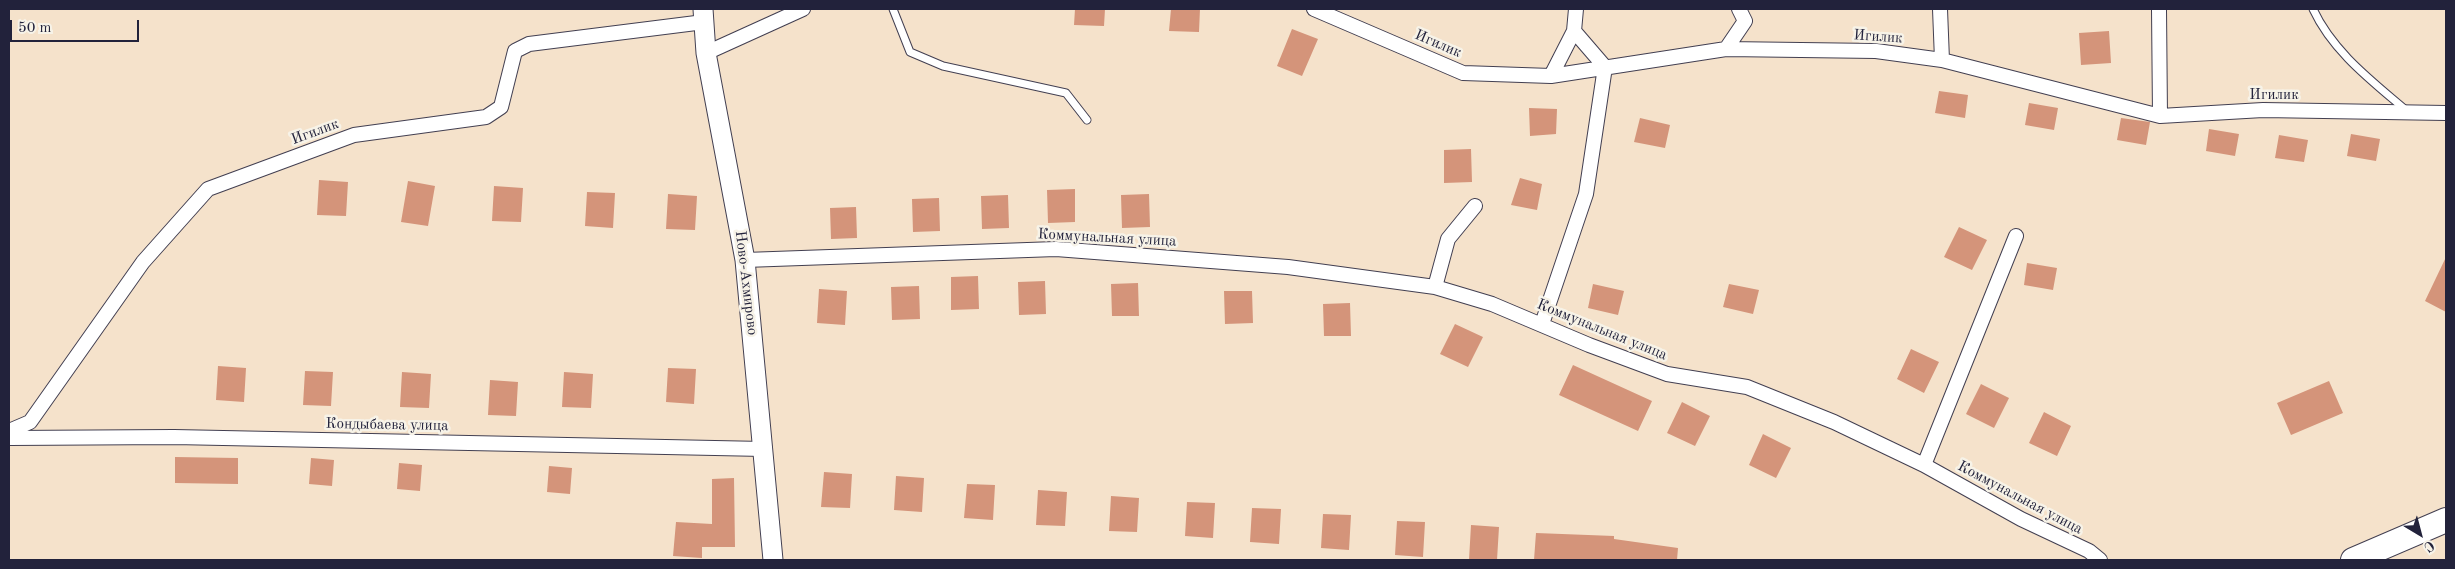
<!DOCTYPE html>
<html>
<head>
<meta charset="utf-8">
<style>
  body { margin:0 }
  #map { position:relative; width:2455px; height:569px; overflow:hidden; background:#f5e2cb; font-family:"Old Standard TT",serif }
  canvas { display:block }
  .frame { position:absolute; inset:0; border:10px solid #22223b; pointer-events:none }
  .north { position:absolute; left:2395px; top:509px; width:50px; height:50px; -webkit-text-stroke:4px #f7f3e8; paint-order:stroke; rotate:143deg; font-size:14px; font-weight:700; line-height:20px; text-align:center; color:#22223b }
  .north::after { content:''; display:block; margin:auto; width:18px; height:22px; background:#22223b; clip-path:polygon(50% 0,100% 100%,50% 72%,0 100%) }
  .scale { position:absolute; left:10px; top:20px; width:129px; height:22px; box-sizing:border-box; border:2px solid #22223b; border-top:0; padding-left:6px; font-size:15px; line-height:18px; white-space:nowrap; color:#22223b; -webkit-text-stroke:4px #f7f3e8; paint-order:stroke }
</style>
</head>
<body>
<div id="map">
<canvas width="2455" height="569"></canvas>
<div class="frame"></div>
<div class="north">С</div>
<div class="scale">50 m</div>
</div>
<script>
const ctx = document.querySelector('canvas').getContext('2d');
ctx.lineJoin = 'round';
function paint(path, color) { ctx.fillStyle = color; ctx.fill(path, 'evenodd'); }
function stroke(path, color, width, dash) { ctx.strokeStyle = color; ctx.lineWidth = width; ctx.lineCap = dash ? 'butt' : 'round'; ctx.setLineDash(dash || []); ctx.stroke(path); }
function write(font, color, halo, rows, align = 'center') {
  ctx.font = font + ' "Old Standard TT",serif'; ctx.lineWidth = 5; ctx.setLineDash([]); ctx.textBaseline = 'middle'; ctx.strokeStyle = halo; ctx.fillStyle = color; for (const [text, x, y, turn = 0] of rows) {
    ctx.save(); ctx.translate(x, y); ctx.rotate((+turn || 0) * Math.PI / 180); ctx.textAlign = isNaN(turn) ? turn : align; if (halo) ctx.strokeText(text, 0, 0); ctx.fillText(text, 0, 0); ctx.restore();
  }
}
paint(new Path2D(`
  M1075 9H1105L1104 26 1074 25Z
  M1171 9H1200L1199 32 1169 31Z
  M1292 29 1318 39 1302 76 1277 66Z
  M2109 31 2111 63 2081 65 2079 33Z
  M1939 91 1968 95 1965 118 1935 113Z
  M2029 103 2058 108 2054 130 2025 125Z
  M1529 108 1557 109 1556 134 1530 136Z
  M1640 118 1670 125 1665 148 1634 142Z
  M2121 118 2150 122 2146 145 2117 140Z
  M2209 129 2239 134 2235 156 2206 151Z
  M2351 134 2380 139 2376 161 2347 156Z
  M2279 135 2308 140 2304 162 2275 158Z
  M1471 149 1472 182 1444 183V150Z
  M1520 178 1542 184 1537 210 1511 205Z
  M319 180 348 182 346 216 317 215Z
  M408 181 435 186 428 226 401 222Z
  M494 186 523 188 521 222 492 221Z
  M1075 189V222L1048 223 1047 190Z
  M587 192 615 193 613 228 585 226Z
  M668 194 697 196 695 230 666 229Z
  M1149 194 1150 227 1122 228 1121 195Z
  M1008 195 1009 228 982 229 981 196Z
  M939 198 940 231 913 232 912 199Z
  M856 207 857 238 831 239 830 208Z
  M1959 227 1987 240 1972 270 1944 257Z
  M2446 257V312L2425 301Z
  M2027 263 2057 268 2053 290 2024 285Z
  M978 276 979 309 951 310V277Z
  M1045 281 1046 314 1019 315 1018 282Z
  M1138 283 1139 316H1112L1111 284Z
  M1593 284 1624 291 1618 315 1588 308Z
  M1729 284 1759 290 1753 314 1723 307Z
  M919 286 920 319 892 320 891 287Z
  M819 289 847 291 845 325 817 323Z
  M1224 291H1252L1253 323 1225 324Z
  M1350 303 1351 336H1324L1323 304Z
  M1455 324 1483 337 1468 367 1440 354Z
  M1911 349 1939 362 1924 393 1897 379Z
  M1573 365 1652 401 1638 431 1559 395Z
  M218 366 246 368 244 402 216 400Z
  M668 368 696 369 694 404 666 402Z
  M305 371 333 372 331 406 303 405Z
  M402 372 431 374 429 408 400 407Z
  M564 372 593 374 591 408 562 407Z
  M490 380 518 382 516 416 488 415Z
  M2329 381 2343 413 2291 435 2277 403Z
  M1981 384 2009 398 1994 428 1966 414Z
  M1682 402 1710 416 1695 446 1667 433Z
  M2044 412 2071 426 2057 456 2029 443Z
  M1763 434 1791 448 1776 478 1749 465Z
  M175 457 238 458V484L175 483Z
  M311 458 334 460 332 486 309 484Z
  M399 463 422 465 420 491 397 489Z
  M549 466 572 468 570 494 547 492Z
  M824 472 852 474 850 508 821 507Z
  M896 476 924 478 922 512 894 510Z
  M734 478 735 547H702V558L673 556 676 522 712 524V479Z
  M967 484 995 485 993 520 964 518Z
  M1038 490 1067 492 1065 526 1036 525Z
  M1111 496 1139 498 1137 532 1109 531Z
  M1187 502 1215 503 1213 538 1185 536Z
  M1252 508 1281 509 1279 544 1250 542Z
  M1323 514 1351 515 1349 550 1321 548Z
  M1397 521 1425 522 1423 557 1395 555Z
  M1471 525 1499 527 1497 560H1469Z
  M1536 533 1614 536V539L1678 548 1677 560H1534Z`), '#d4947a');
const lane = new Path2D(`
  M893 9 910 52 943 66 1066 93 1087 120
  M2313 9C2333 52 2372 81 2407 111`);
const street = new Path2D(`
  M1314 9 1463 73 1551 76 1726 49 1876 51 1942 60 2160 116 2263 110 2446 113
  M1940 9 1942 60
  M2159 9 2160 116
  M1726 49 1745 21 1739 9
  M706 53 803 9
  M1551 76 1574 31 1576 9
  M745 260 1056 249 1288 267 1435 287 1492 304 1589 345 1667 374 1747 387 1834 422 1924 465 2021 519 2089 551 2100 560
  M1435 287 1448 239 1475 206
  M1542 324 1586 194 1605 67 1574 31
  M9 431 30 422 143 262 208 189 354 135 486 117 501 107 515 51 529 44 704 22
  M9 438 174 437 764 449
  M1924 465 2016 236`);
const secondary = new Path2D(`
  M703 9 706 53 745 260 773 560`);
const highway = new Path2D(`
  M2353 560 2446 520`);
stroke(lane, '#423f51', 9);
stroke(street, '#423f51', 16);
stroke(secondary, '#423f51', 21);
stroke(highway, '#423f51', 26);
stroke(lane, '#fff', 7);
stroke(street, '#fff', 14);
stroke(secondary, '#fff', 19);
stroke(highway, '#fff', 24);
write('15px', '#22223b', '#f7f3e8', [
  ["Игилик",1878,37,4],
  ["Игилик",1438,44,23],
  ["Игилик",2274,95],
  ["Игилик",315,132,-20],
  ["Коммунальная улица",1107,238,3],
  ["Ново-Ахмирово",746,283,83],
  ["Коммунальная улица",1602,330,22],
  ["Кондыбаева улица",387,425,1],
  ["Коммунальная улица",2020,498,28]
]);
</script>
</body>
</html>
